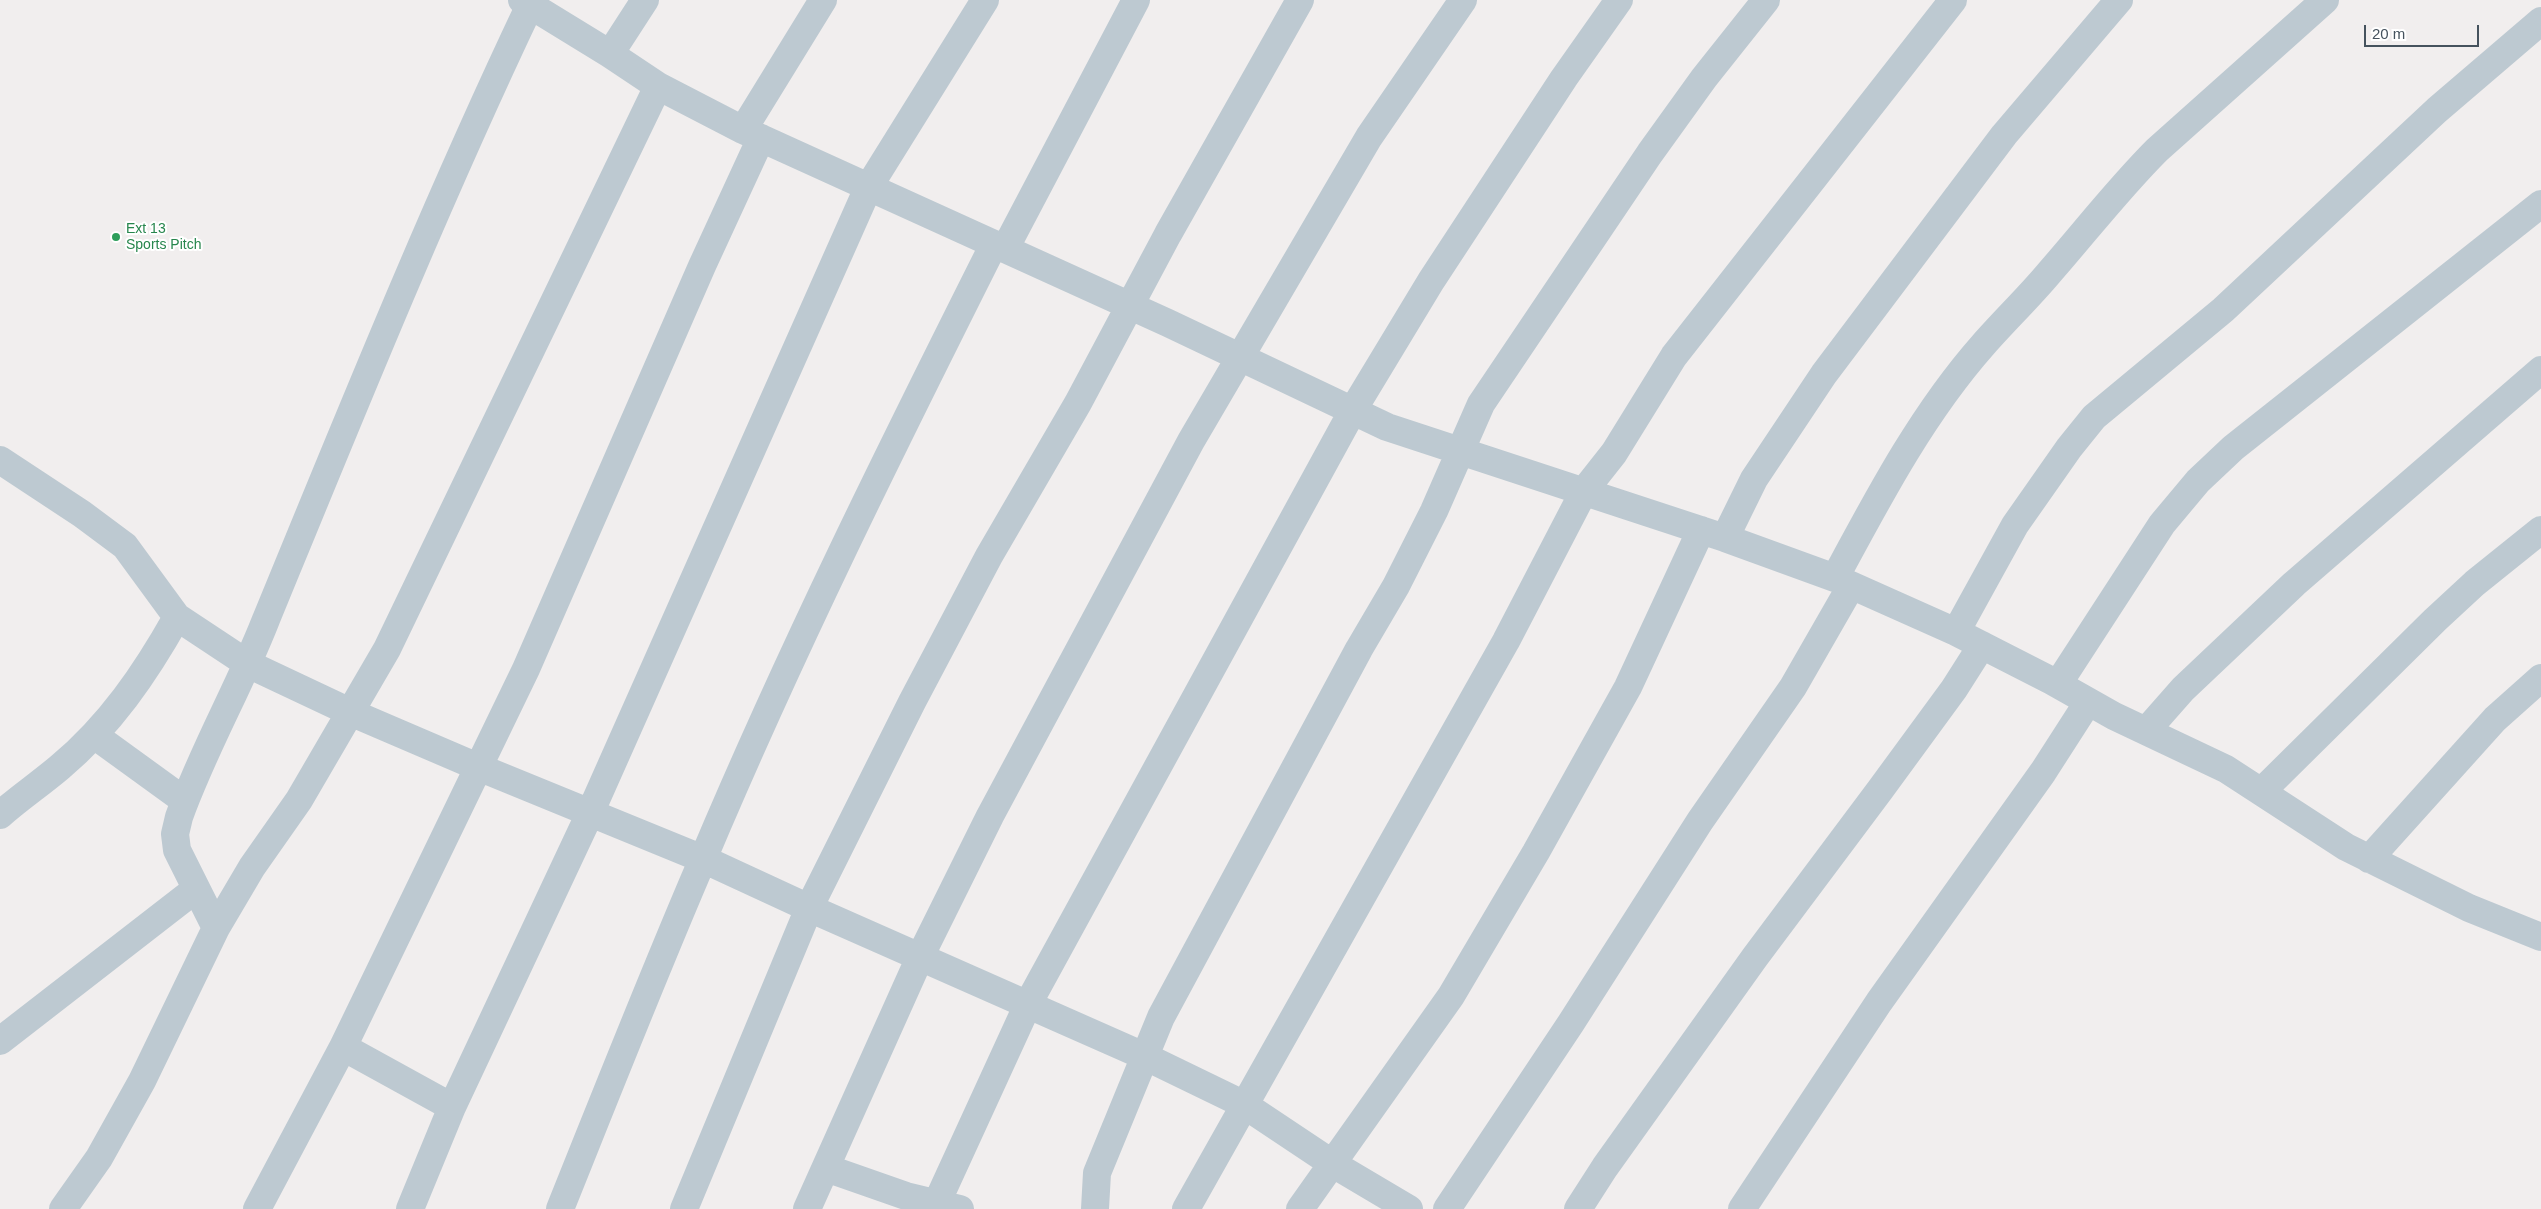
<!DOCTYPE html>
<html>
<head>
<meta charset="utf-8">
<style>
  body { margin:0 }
  #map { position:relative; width:2541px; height:1209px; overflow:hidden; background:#f1eeee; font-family:Arial,sans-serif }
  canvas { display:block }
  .scale { position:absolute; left:2364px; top:25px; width:115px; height:22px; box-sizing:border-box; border:2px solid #45525d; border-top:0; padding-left:6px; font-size:15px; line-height:18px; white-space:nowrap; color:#45525d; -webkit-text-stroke:4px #fff; paint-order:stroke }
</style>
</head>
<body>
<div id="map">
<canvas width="2541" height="1209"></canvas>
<div class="scale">20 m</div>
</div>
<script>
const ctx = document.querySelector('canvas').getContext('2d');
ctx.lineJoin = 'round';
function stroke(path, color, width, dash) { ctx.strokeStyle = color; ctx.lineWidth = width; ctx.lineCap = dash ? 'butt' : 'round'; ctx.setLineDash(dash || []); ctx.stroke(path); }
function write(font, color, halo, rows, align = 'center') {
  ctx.font = font + ' Arial,sans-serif'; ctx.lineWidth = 4; ctx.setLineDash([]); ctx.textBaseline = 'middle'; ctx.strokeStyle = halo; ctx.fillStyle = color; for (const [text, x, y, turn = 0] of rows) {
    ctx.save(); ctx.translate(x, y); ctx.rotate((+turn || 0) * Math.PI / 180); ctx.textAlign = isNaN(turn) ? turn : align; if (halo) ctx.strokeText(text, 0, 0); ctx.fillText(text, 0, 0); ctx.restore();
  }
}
stroke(new Path2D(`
  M522 0 610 54 658 86 743 130 1168 323 1387 427 1725 538 1835 578 1956 632 2052 681 2114 716 2226 769 2346 847 2469 908 2541 937
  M610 54 645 0
  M743 130 823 0
  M1005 249 1136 0
  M0 460 82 514 125 546 177 617 248 664 352 713 478 767 703 859 809 908 1144 1056 1243 1104 1333 1164 1409 1209
  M1725 538 1754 479 1824 374 2004 135 2119 0
  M1835 578C1878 498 1922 414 1983 345 2004 321 2028 298 2049 273 2085 232 2118 189 2157 150L2325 0
  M1956 632 2015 525 2069 448 2094 417 2223 310 2437 110 2541 21
  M2058 684 2162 524 2198 481 2233 448 2541 204
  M2146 731 2183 689 2294 584 2541 370
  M94 735 185 801
  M2262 791 2435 620 2475 583 2541 530
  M0 815C19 798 40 784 60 767 110 725 145 674 177 617
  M2369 859 2495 719 2541 678
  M216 928 177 850 175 834 179 817C203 750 239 688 265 622 350 415 434 207 530 5
  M0 1041 196 889
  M343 1047 452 1107
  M826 1168 906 1196 960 1209
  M63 1209 99 1158 142 1081 216 928 252 867 299 800 387 649 658 86
  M257 1209 343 1047 526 669 702 266 761 138
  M410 1209 452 1107 591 811 868 188 985 0
  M560 1209C607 1092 653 975 703 859 791 650 892 447 994 244
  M684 1209 809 908 912 702 989 556 1078 403 1168 234 1300 0
  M807 1209 920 957 990 816 1191 441 1369 137 1463 0
  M934 1209 1028 1004 1353 410 1431 281 1564 78 1619 0
  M1095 1209 1097 1173 1161 1017 1359 649 1396 586 1434 511 1481 404 1650 153 1704 78 1766 0
  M1186 1209 1506 641 1584 491 1614 453 1674 356 1953 0
  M1300 1209 1451 996 1536 852 1628 687 1701 530
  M1447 1209 1571 1023 1700 821 1793 687 1851 586
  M1578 1209 1605 1167 1755 957 1880 790 1954 689 1982 645
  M1742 1209 1879 1002 2043 772 2088 702`), '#bdc9d1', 28);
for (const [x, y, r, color] of [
  [116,237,5,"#2e9e5b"]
]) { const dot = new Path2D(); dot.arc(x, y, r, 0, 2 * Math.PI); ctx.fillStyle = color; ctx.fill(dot); stroke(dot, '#fff', 2); }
write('14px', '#27864d', '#fff', [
  ["Ext 13",126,229],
  ["Sports Pitch",126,245]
], 'left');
</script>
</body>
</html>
